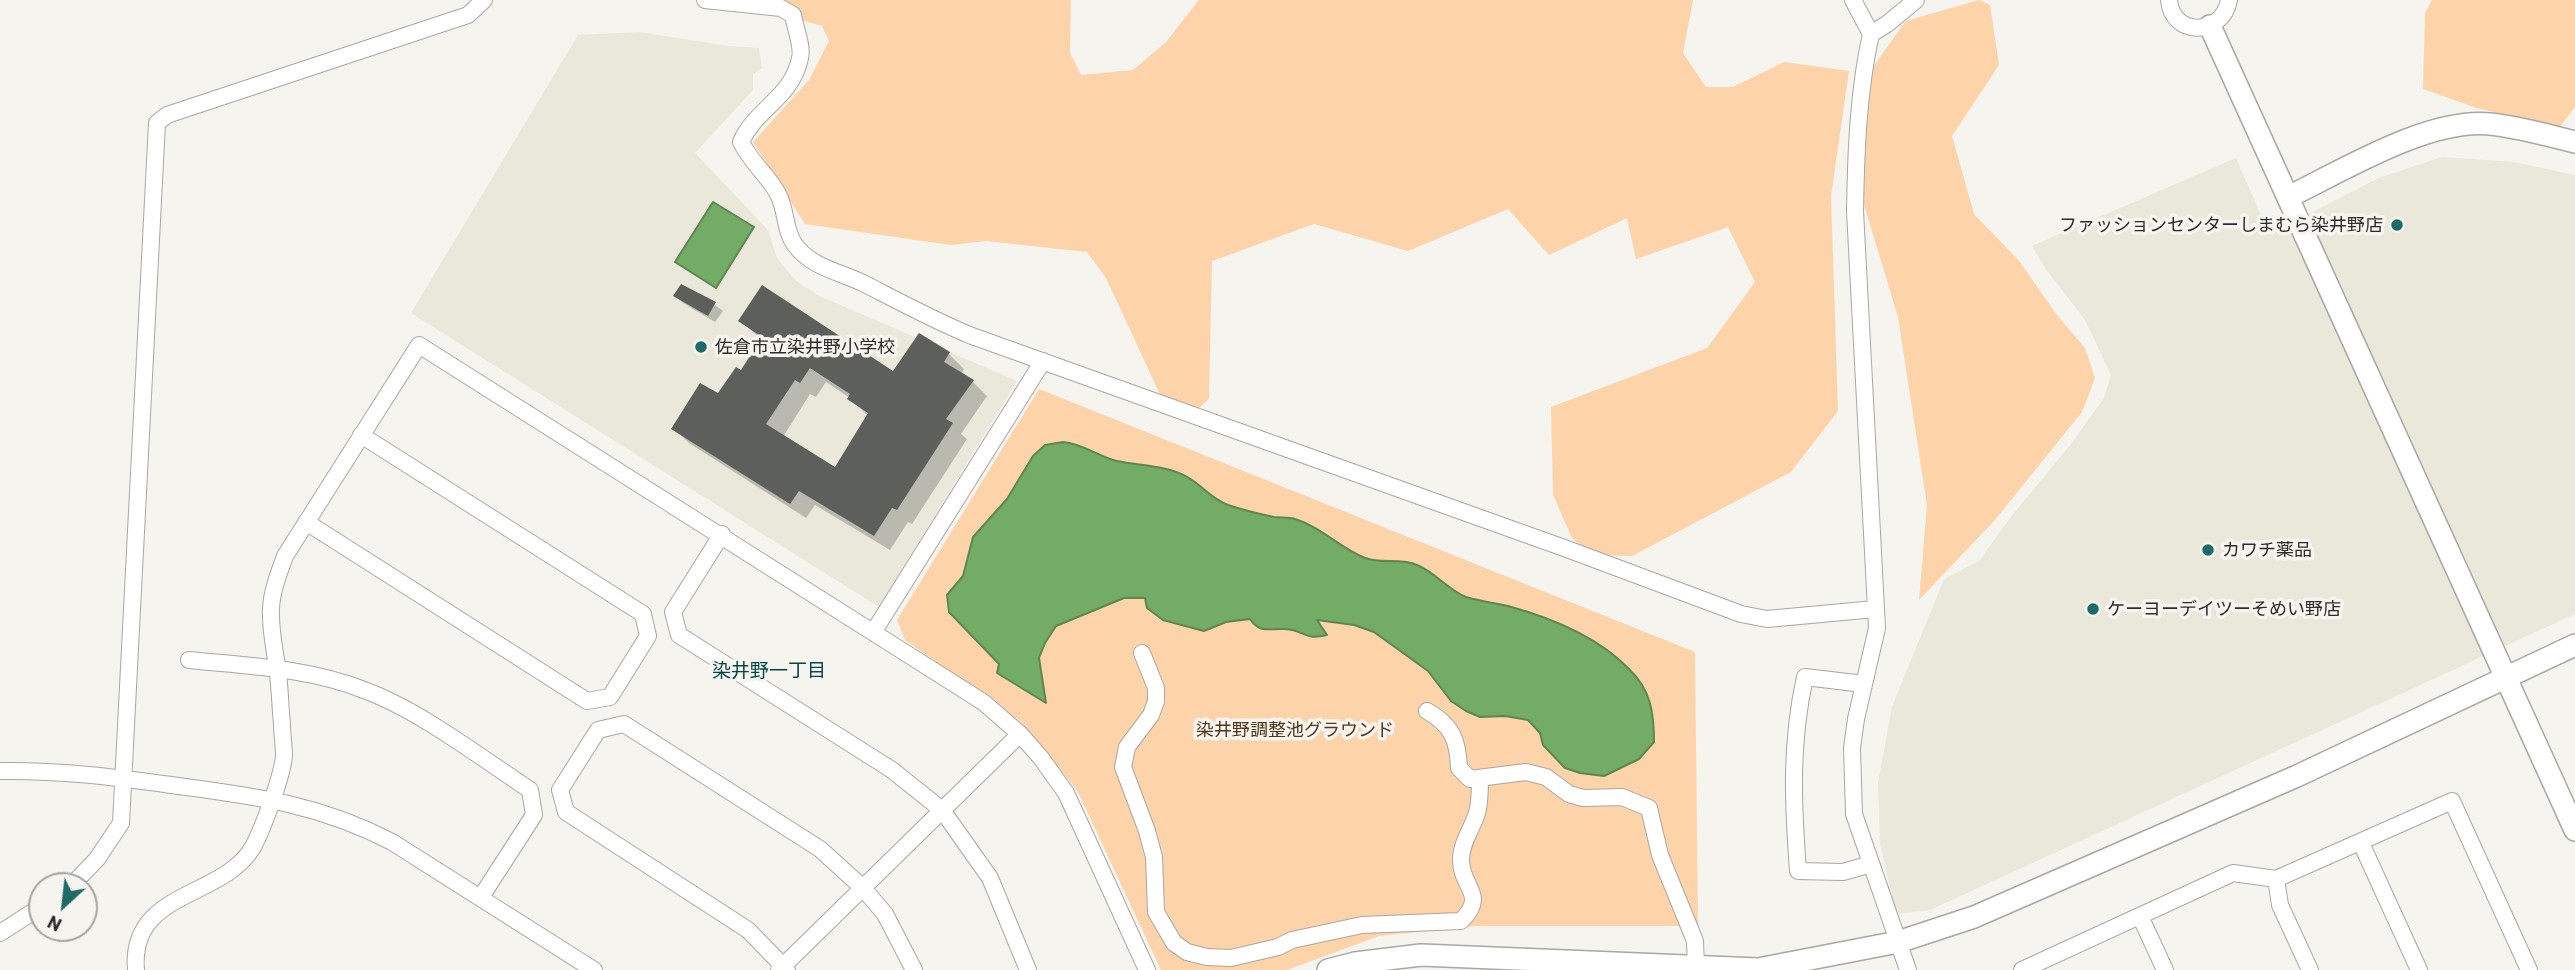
<!DOCTYPE html>
<html>
<head>
<meta charset="utf-8">
<style>
  body { margin:0 }
  #map { position:relative; width:2575px; height:970px; overflow:hidden; background:#f5f4ef; font-family:Barlow,sans-serif }
  canvas { display:block }
  .north { position:absolute; left:28px; top:872px; width:70px; height:70px; box-sizing:border-box; background:#f5f4ef; border:2px solid #a5a4a0; border-radius:50%; rotate:207deg; font-size:19px; font-weight:700; line-height:28px; text-align:center; color:#2c2c2a }
  .north::after { content:''; display:block; margin:auto; width:24px; height:32px; background:#1d6a69; clip-path:polygon(50% 0,100% 100%,50% 72%,0 100%) }
</style>
</head>
<body>
<div id="map">
<canvas width="2575" height="970"></canvas>
<div class="north">N</div>
</div>
<script>
const ctx = document.querySelector('canvas').getContext('2d');
ctx.lineJoin = 'round';
function paint(path, color) { ctx.fillStyle = color; ctx.fill(path, 'evenodd'); }
function stroke(path, color, width, dash) { ctx.strokeStyle = color; ctx.lineWidth = width; ctx.lineCap = dash ? 'butt' : 'round'; ctx.setLineDash(dash || []); ctx.stroke(path); }
function write(font, color, halo, rows, align = 'center') {
  ctx.font = font + ' Barlow,"Noto Sans JP",sans-serif'; ctx.lineWidth = 7; ctx.setLineDash([]); ctx.textBaseline = 'middle'; ctx.strokeStyle = halo; ctx.fillStyle = color; for (const [text, x, y, turn = 0] of rows) {
    ctx.save(); ctx.translate(x, y); ctx.rotate((+turn || 0) * Math.PI / 180); ctx.textAlign = isNaN(turn) ? turn : align; if (halo) ctx.strokeText(text, 0, 0); ctx.fillText(text, 0, 0); ctx.restore();
  }
}
paint(new Path2D(`
  M639 32 728 46 759 48 762 68 753 74V90L695 153 768 230 777 258 795 280 817 295 1017 381 879 607 411 313 578 35Z
  M2442 157 2514 162 2575 175V614L1930 910 1896 914 1880 843 1878 783 1892 707 1944 579 1979 561 2010 518 2071 444 2104 398 2111 375 2085 320 2045 268 2032 246 2236 158 2269 234 2379 178Z`), '#e9e8db');
paint(new Path2D(`
  M718 0H1071L1070 53 1081 75 1133 70 1166 42 1199 0H1693L1683 53 1706 87H1733L1784 62 1849 71 1831 196 1838 411 1791 472 1632 556 1591 555 1572 538 1553 495 1551 407 1707 348 1755 282 1728 227 1636 259 1627 218 1549 255 1508 209 1408 251 1314 224 1212 261 1209 399 1199 408 1164 403 1106 278 1087 252 986 241 951 245 805 224 753 142 809 80 829 41 822 26 794 18 746 11Z
  M1979 0 1990 5 1999 65 1952 136 1974 214 2020 262 2056 314 2085 348 2095 378 2082 412 1994 521 1919 600 1927 505 1898 317 1862 198 1852 96 1906 21Z
  M2432 0H2575V107L2559 128 2477 108 2423 89 2425 13Z
  M1039 389 1695 652 1698 926H1477L1379 936 1287 970H1161L1077 790 1020 721 905 640 897 620Z`), '#fdd3aa');
const water = new Path2D(`
  M713 202 754 227 716 288 675 262Z
  M1063 442C1084 444 1097 456 1117 461 1140 466 1168 465 1189 478 1204 487 1210 498 1228 505 1243 510 1259 514 1274 517 1281 518 1289 517 1295 519 1321 527 1340 548 1365 558 1381 564 1401 558 1417 565 1435 572 1448 590 1466 597 1479 601 1494 603 1508 606 1552 618 1597 636 1629 669 1651 690 1654 713 1654 742L1639 759 1604 776 1580 773 1565 768 1543 745 1540 733 1528 720 1505 716 1480 717 1466 711 1451 701 1428 671 1374 632 1354 625 1317 620 1327 635C1303 641 1305 630 1285 629 1269 628 1260 634 1250 619L1226 622 1204 631 1163 620 1147 608 1145 598H1124L1056 626 1045 643 1039 658 1046 703 997 673 999 664 949 612 947 595 963 576 973 537 1007 499 1033 456 1045 445Z`);
paint(water, '#73ac65');
stroke(water, '#5e8653', 2);
paint(new Path2D(`
  M700 294 723 311 715 322 683 303 675 295Z
  M741 321 894 374 919 336 949 354 964 369 961 374 972 381 987 396 961 434 967 439 912 524 908 522 890 550 815 505 806 518 689 443 674 428 719 396 742 373 762 340ZM826 382 850 398 868 416 835 470 783 437 810 394 816 397Z`), '#0003');
paint(new Path2D(`
  M681 284 716 302 708 316 673 296Z
  M762 285 893 371 919 333 950 352 944 362 974 380 946 419 953 423 897 510 892 508 874 536 799 491 790 504 671 429 700 383 718 393 736 367 741 370 762 337 738 321ZM810 368 850 394 847 399 868 413 835 467 766 424 795 380 800 383Z`), '#5d5f5a');
const street = new Path2D(`
  M705 0 781 8 793 15C795 27 803 47 800 58 792 98 755 109 741 142 751 163 768 175 778 194 787 211 784 230 795 245 812 268 841 272 865 284 900 302 935 321 972 336L1567 549 1741 614 1767 619 1875 609
  M1853 0 1871 34C1858 92 1856 152 1855 211L1877 628 1856 719 1852 748 1854 814 1908 970
  M2169 0C2172 37 2222 37 2229 0
  M1871 34 1887 24 1916 0
  M306 522 587 701 610 697 648 636 643 614 361 435
  M722 534 673 612 679 635 892 770 942 810 990 878 1028 970
  M874 631 1043 361
  M1142 653 1156 688V701L1151 715 1127 747 1123 767 1147 831 1154 857 1156 912 1174 943 1187 952 1207 957 1231 958 1278 947 1292 940 1362 925 1461 921C1488 894 1461 888 1461 860 1461 843 1472 829 1477 813 1480 802 1480 791 1480 779
  M189 660C248 666 308 668 364 690 419 710 480 757 530 790L534 815 481 897
  M1864 684 1805 677C1790 745 1793 803 1798 871L1843 872 1871 864
  M1427 711C1452 725 1458 740 1459 768L1470 779 1526 772 1546 777 1569 794 1583 798 1622 797 1649 808 1660 855 1695 941 1696 968
  M0 771C57 770 114 777 171 785 253 796 317 803 392 842L594 970
  M2361 843 2419 970
  M2276 879 2280 905 2310 970
  M71 886 97 859 121 823 157 123 167 115 468 15 484 0
  M2140 916 2165 970
  M0 933 42 906
  M136 970C129 890 223 899 253 847 263 828 282 777 284 756 284 746 282 734 282 724 280 705 280 685 277 666 274 646 270 628 271 608 272 590 279 573 285 556L419 345 983 702 1020 734 1041 758 1066 793 1147 970
  M779 970 1020 734
  M787 970 748 930 566 812 560 790 598 730 624 724 820 849 863 888 885 914 914 970
  M2022 970 2233 873 2276 879 2452 801 2529 970`);
const secondary = new Path2D(`
  M2210 26 2575 830
  M2288 197C2344 170 2428 118 2490 124 2519 127 2547 135 2575 142
  M1328 970 1355 963 1421 955 1758 969 1898 942 1974 917 2297 776 2575 645`);
stroke(street, '#a8a7a2', 18);
stroke(secondary, '#a8a7a2', 24);
stroke(street, '#fff', 16);
stroke(secondary, '#fff', 21);
for (const [x, y, r, color] of [
  [2397,225,7,"#1d6a69"],
  [701,347,7,"#1d6a69"],
  [2208,550,7,"#1d6a69"],
  [2093,609,7,"#1d6a69"]
]) { const dot = new Path2D(); dot.arc(x, y, r, 0, 2 * Math.PI); ctx.fillStyle = color; ctx.fill(dot); stroke(dot, '#f5f4ef', 2.5); }
write('18px', '#2c2c2a', '#f5f4ef', [
  ["ファッションセンターしまむら染井野店",2383,225,"right"],
  ["佐倉市立染井野小学校",715,347],
  ["カワチ薬品",2222,550],
  ["ケーヨーデイツーそめい野店",2107,609]
], 'left');
write('18px', '#523719', '#f5f4ef', [
  ["染井野調整池グラウンド",1295,730]
]);
write('19px', '#044747', '#f5f4ef', [
  ["染井野一丁目",769,671]
]);
</script>
</body>
</html>
